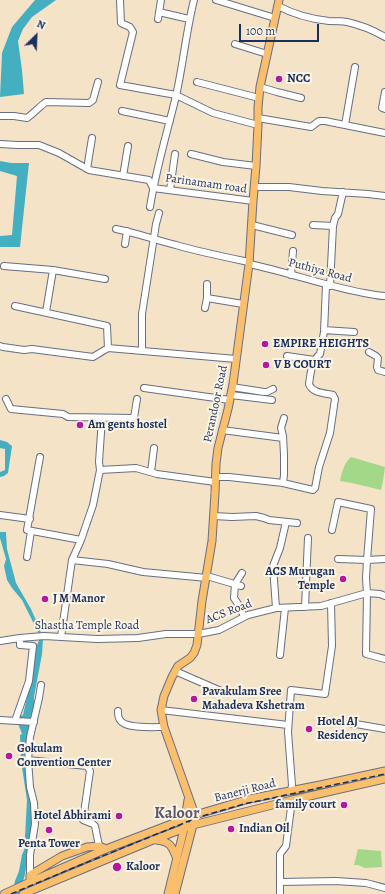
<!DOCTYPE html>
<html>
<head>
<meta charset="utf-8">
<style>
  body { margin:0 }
  #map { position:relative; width:385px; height:894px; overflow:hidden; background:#f5e3c8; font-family:Alegreya,serif }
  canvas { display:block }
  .north { position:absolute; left:16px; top:16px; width:40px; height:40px; -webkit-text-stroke:3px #fcf5e5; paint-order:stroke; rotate:24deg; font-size:11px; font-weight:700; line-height:16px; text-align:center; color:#1b2f5e }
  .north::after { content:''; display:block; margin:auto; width:14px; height:18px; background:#1b2f5e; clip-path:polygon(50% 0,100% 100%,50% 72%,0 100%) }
  .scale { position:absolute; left:239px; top:24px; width:80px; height:18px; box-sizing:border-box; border:2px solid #1b2f5e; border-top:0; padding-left:5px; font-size:12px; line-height:14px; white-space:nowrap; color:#1b2f5e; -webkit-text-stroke:3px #fcf5e5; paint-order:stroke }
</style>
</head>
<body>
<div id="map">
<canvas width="385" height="894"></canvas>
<div class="north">N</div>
<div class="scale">100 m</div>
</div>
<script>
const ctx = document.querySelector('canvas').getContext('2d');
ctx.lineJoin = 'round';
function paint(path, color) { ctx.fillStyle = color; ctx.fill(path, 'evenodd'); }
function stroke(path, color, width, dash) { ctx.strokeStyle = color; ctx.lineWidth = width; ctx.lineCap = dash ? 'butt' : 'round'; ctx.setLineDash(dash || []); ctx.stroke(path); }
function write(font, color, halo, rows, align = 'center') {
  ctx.font = font + ' Alegreya,serif'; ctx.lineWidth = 4; ctx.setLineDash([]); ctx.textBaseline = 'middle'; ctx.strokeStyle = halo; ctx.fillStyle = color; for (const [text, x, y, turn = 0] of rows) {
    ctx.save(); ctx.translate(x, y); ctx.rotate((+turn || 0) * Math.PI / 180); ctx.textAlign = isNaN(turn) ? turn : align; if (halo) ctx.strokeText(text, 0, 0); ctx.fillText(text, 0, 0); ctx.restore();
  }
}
paint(new Path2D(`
  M351 457 385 467C384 475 383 482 381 490L352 483 340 481C342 472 344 463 351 457Z
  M358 849 381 851 382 867 365 868 358 865H354Z`), '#a3d889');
paint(new Path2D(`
  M35 0H56L32 17 23 29 18 41 22 70 24 94 0 97 2 53 12 27Z
  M0 161 11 163H29L20 247H0V236L12 235 17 176 0 171Z
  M0 440 7 442 12 446 8 473 4 476 0 477V472L5 470V449L0 448Z
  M0 532H6L7 549 16 583 31 609 39 627 43 639 42 654 34 697V701L36 703 33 715H31L26 743 27 760 33 819 25 874 20 894H12L15 881 19 871 22 855 26 845 25 837 27 800 21 761 20 735 22 734C20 726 13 719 23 715L28 693 32 683 34 658C37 654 35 652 36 648 38 641 40 642 39 634L22 600 12 588 7 580 4 566 6 559 0 538Z`), '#43afc1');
const minor = new Path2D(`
  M120 0 121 23 130 27 133 32 120 85 176 95 213 113 258 125
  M216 0 275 18
  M278 6C293 14 311 19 329 21 335 21 341 21 347 22 361 25 373 30 385 37
  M159 12 189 19
  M158 19 161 0
  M235 44 267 54
  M197 82 259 98
  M260 87 277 92 301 98
  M385 92 382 108 385 109
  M122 111 170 121
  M0 116H14L27 118C34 113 39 107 46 102L89 103 93 100 98 82
  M258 118 311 127 319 121H325L385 133
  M345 125 355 67
  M0 144 17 145H39L59 153 89 170 149 180 153 188 253 201
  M191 154 223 162 256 166
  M87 169 92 138
  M123 176 128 146
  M255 187H289L322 191 368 194 385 196
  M170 190 175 154
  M150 207C156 169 167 133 176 96 183 65 186 32 194 0
  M252 225 292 235
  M313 225 333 226
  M116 229C136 233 156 240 176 245 200 252 225 257 249 262
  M125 244 127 231
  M249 264C288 272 325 286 364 293 371 294 378 296 385 296
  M4 266 53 270 105 279
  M291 275 293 251
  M330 286 333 226 335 218 338 214 343 192
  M207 298 243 304
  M15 306 107 326 108 348
  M205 308 207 298V284
  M46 312 53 270
  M324 330 354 332
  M0 346 3 347 24 350 32 349 93 357 108 348 236 359
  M142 351V314L156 224 159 213
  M369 352 376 356 378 358 377 367 378 370 385 372
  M287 356 314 360
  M232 387 264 392H267L273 389
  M144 388 230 400
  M231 395 272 400
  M6 399 11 409 63 414 68 417 134 418 137 399
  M222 430 283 438
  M40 457 27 530 81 540
  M100 470 136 468 157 474 215 482
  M151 472 154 448
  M215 477H229L283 483 313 490 315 488 319 467 330 433 335 399 333 395C324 393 312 393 309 384 311 372 311 361 320 354L324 332 326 285
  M283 483 284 475V455L283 436 281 428 284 418
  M0 515 30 519
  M214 516 232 517 256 516 264 518 269 520 297 523
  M332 530 338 502 371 509 367 560 338 559
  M27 557 31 531
  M385 559 367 560 366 578 367 593 366 654 385 659
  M72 560 108 564 143 572 207 578
  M242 573 235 584 234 598 240 607 244 617
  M207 576 241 586
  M305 607 308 538
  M276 608 273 566 280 548 286 522
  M61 637 72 560 81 540 93 505 100 470 99 462 102 418
  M0 641 20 638 44 636 97 639 138 638 166 634H198L219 630 248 615 276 608 321 606 367 593 380 594 385 596
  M280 655 285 608
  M175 671 221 691
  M161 710 288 725
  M118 711C118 714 118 718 120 720 125 729 154 727 164 727
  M0 720 34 722
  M15 721 29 681 33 646 20 645V638
  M350 723 385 729
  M28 760 30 737 39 698 41 685
  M291 791 292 785 288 732 291 690 325 694 332 646 331 603
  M30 875V855L35 824 34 803 30 787 28 760 87 766 90 771 83 820 93 824 95 826 99 846
  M280 882 336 881 366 883 385 888
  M280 894V854L286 846 292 800`);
const major = new Path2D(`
  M156 840C170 841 172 846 177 859
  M30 882V875L62 856 87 847 99 846 106 849
  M4 894 30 882 106 849 195 815 249 799 320 785 385 771
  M23 894 153 840 193 825 292 800 385 779
  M168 894 184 829 185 819 188 800
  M175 894 193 825 195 815 164 727 161 710 164 696 172 677 178 666 190 658 194 653 197 645 202 601 212 541 215 493 216 464 218 448 228 409 233 384 249 264 253 201 256 166 258 125V107L260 87 279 0`);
stroke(minor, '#676e83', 8);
stroke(major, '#676e83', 9);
stroke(minor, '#fff', 6);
stroke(major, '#f9bf6c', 7);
stroke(new Path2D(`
  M11 894 73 868 199 817 244 804 385 774`), '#1b2f5e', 1.5, [6, 3]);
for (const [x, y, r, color] of [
  [279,79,4,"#b5179e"],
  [265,344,4,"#b5179e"],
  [266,365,4,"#b5179e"],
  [80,425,4,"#b5179e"],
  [343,579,4,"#b5179e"],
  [45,599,4,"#b5179e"],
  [194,699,4,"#b5179e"],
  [309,729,4,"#b5179e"],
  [9,756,4,"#b5179e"],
  [344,805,4,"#b5179e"],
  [119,816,4,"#b5179e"],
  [231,829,4,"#b5179e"],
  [49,830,4,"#b5179e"],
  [117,867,5,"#b5179e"]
]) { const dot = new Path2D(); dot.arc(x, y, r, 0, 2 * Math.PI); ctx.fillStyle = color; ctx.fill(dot); stroke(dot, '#fcf5e5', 1.5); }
write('bold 12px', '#1b2f5e', '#fcf5e5', [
  ["NCC",287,79],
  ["EMPIRE HEIGHTS",273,344],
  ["V B COURT",274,365],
  ["Am gents hostel",88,425],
  ["ACS Murugan",335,572,"right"],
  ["Temple",335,586,"right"],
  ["J M Manor",53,599],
  ["Pavakulam Sree",202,692],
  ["Mahadeva Kshetram",202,706],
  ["Hotel AJ",317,722],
  ["Residency",317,736],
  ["Gokulam",17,749],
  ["Convention Center",17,763],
  ["family court",336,805,"right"],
  ["Hotel Abhirami",111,816,"right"],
  ["Indian Oil",239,829],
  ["Penta Tower",49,844,"center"],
  ["Kaloor",126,867]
], 'left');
write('12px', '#1b2f5e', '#fcf5e5', [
  ["Parinamam road",206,184,8],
  ["Puthiya Road",320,271,15],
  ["Perandoor Road",216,404,-78],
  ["ACS Road",229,612,-21],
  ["Shastha Temple Road",87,626],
  ["Banerji Road",245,791,-14]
]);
write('bold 16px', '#5f566d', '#fcf5e5', [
  ["Kaloor",177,814]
]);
</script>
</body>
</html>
